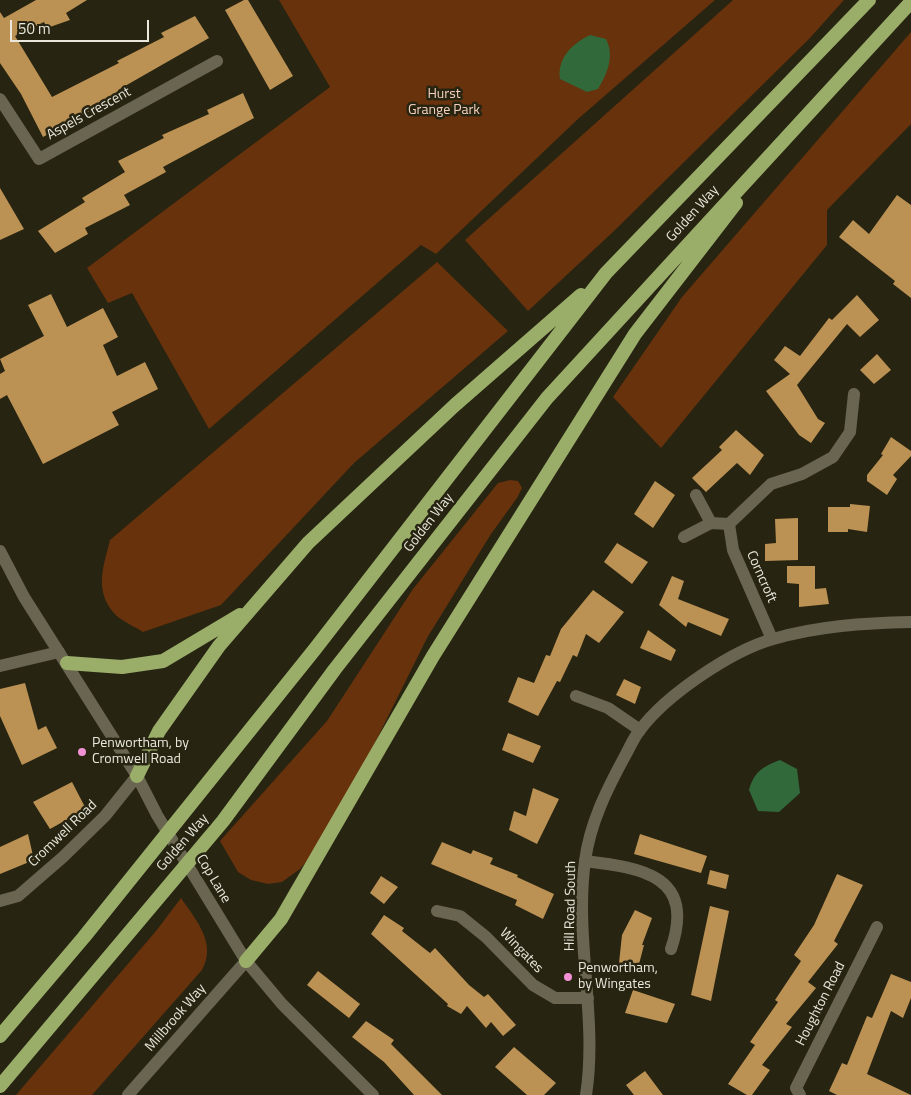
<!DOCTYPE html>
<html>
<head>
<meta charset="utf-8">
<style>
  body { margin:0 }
  #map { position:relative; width:911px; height:1095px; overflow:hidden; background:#272412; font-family:"Titillium Web",sans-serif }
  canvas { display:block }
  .scale { position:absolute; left:10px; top:20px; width:139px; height:22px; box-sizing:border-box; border:2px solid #eae8dc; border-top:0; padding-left:6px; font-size:15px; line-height:18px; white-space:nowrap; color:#eae8dc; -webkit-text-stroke:4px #272412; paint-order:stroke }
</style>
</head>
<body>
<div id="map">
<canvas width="911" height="1095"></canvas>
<div class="scale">50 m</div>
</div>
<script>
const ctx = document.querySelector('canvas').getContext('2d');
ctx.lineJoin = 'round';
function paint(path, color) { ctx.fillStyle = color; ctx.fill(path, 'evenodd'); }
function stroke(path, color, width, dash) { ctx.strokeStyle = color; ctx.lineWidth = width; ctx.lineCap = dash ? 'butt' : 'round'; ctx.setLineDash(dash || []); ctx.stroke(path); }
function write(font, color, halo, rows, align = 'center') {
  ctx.font = font + ' "Titillium Web",sans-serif'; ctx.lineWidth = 5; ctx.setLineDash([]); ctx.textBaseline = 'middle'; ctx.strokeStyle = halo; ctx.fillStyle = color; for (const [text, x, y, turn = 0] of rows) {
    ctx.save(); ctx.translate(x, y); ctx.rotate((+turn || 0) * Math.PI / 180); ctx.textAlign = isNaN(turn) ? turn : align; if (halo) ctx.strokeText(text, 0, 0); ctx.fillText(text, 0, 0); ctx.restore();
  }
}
paint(new Path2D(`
  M279 0H715L578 119 436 254 421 245 209 429 132 293 108 303 87 268 330 87Z
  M733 0H844L809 39 614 231 528 311 465 240Z
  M911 32V124L827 210V245L661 448 613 397 682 297Z
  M437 262 508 331 354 463 221 605 143 632C134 626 119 620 113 612 94 589 104 565 110 540Z
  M510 480 518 481 522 488 517 498 491 534 427 638 355 783 313 854 300 869 282 882 268 884 251 880 238 872 220 841 327 721 413 589 498 483Z
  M181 898C196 920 217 943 202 970L92 1095H16L156 931Z`), '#67320c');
paint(new Path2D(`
  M590 35 606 39C615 56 607 74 598 89L587 92 560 79C557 58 572 44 590 35Z
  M780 760 797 769 800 793 779 812 758 811 749 790C754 772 762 767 780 760Z`), '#32693a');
paint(new Path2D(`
  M36 0H87L66 13 70 20 47 28 44 22 15 36 52 97 119 63 117 61 164 37 161 33 195 16 209 38 118 90 120 94 43 137 21 94 0 63V12L4 18Z
  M244 0H248L293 76 270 90 225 10Z
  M243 93 254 118 163 167 166 172 124 195 130 205 85 228 88 234 55 253 38 231 85 202 82 198 125 172 118 161 164 138 162 135 209 114 207 110Z
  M0 188 24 229 0 240Z
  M897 195 911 205V298L893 284 895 281 839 237 853 220 869 234Z
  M51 294 67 327 103 308 118 337 103 345 117 376 145 362 158 389 112 412 119 425 43 464 7 395 0 399V374L5 371 0 359 44 336 28 305Z
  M857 295 879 320 860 337 847 324 797 385 818 419 825 423 811 443 799 435 766 391 790 374 774 360 785 346 800 356 829 318 832 320Z
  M877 354 891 370 874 384 860 370Z
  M736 430 764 455 750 475 737 463 706 492 692 478 722 450 719 447Z
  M891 437 911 451V456L893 475 897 479 887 495 867 481V475L883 455 881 454Z
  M655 481 675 495 653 528 634 514Z
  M850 504 870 506 867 532 848 529V532H828V507H850Z
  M798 518V560L765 561V544L776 543 775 519Z
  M617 543 648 562 632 584 604 562Z
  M787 566H815V589L826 588 829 604 799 607V584L787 583Z
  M672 576 684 581 678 599 729 619 721 636 688 622 686 627 659 605Z
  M593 590 624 612 599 643 586 634 577 657 573 655 560 682 557 681 538 716 508 702 518 677 534 683 546 655 550 656 561 629Z
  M648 630 676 650 671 661 640 648Z
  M624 679 641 687 635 704 616 695Z
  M25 683 38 730 46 726 57 748 22 765 0 716V689Z
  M508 733 541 746 533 763 502 750Z
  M72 782 86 809 50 829 33 802Z
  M533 788 559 799 537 844 509 830 514 811 526 816Z
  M28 834 34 860 0 874V847Z
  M640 834 707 856 701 873 634 854Z
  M442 842 471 854 473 850 493 858 490 864 518 875 517 877 554 894 543 919 515 905 517 900 431 864Z
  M710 870 729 875 726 889 707 884Z
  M837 874 863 885 834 941 838 944 808 982 816 988 786 1024 792 1027 762 1065 770 1070 752 1095H747L728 1084 755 1045 750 1042 778 1002 775 1000 801 961 794 955 814 925Z
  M381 876 398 887 384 904 370 893Z
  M710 906 729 911 711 1001 691 995Z
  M635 910 652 918 642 945H644L638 968 619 963 622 935Z
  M384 915 404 928 402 931 430 953 435 948 469 985 484 997 488 994 516 1025 503 1036 491 1022 486 1028 467 1006 461 1014 447 1006 448 1004 371 934Z
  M318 971 360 1004 349 1018 307 985Z
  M891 974 911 982V998L903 1018 891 1011 867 1074 911 1095H837L829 1091 842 1063 847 1065 867 1016 872 1018Z
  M633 990 675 1004 667 1023 625 1013Z
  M366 1021 394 1040 391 1044 442 1095H414L384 1062 352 1037Z
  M514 1047 556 1083 544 1095H527L495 1067Z
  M645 1071 663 1095H634L626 1085Z`), '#bc9254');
stroke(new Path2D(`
  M0 99 39 159 217 61
  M696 495 711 523 729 524
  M684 537 711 523
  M772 639 733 550 729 524 771 484 802 474 833 457 850 432 854 394
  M0 666 59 652
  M576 696 608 708 640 730
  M585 861C643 868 696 876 671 949
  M0 901 18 896 63 857 105 816 137 776
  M437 911 460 916 486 937 533 985 555 998H588
  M800 1095 796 1088 877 927`), '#696551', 12);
stroke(new Path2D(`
  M0 551 24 597 137 776 157 815 246 961 282 1004 373 1095
  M128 1095 246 961
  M586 1095C598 1018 574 938 585 861 590 823 607 789 625 756 630 747 634 737 640 730 666 695 731 651 773 639 818 626 864 623 911 622`), '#696551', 12);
stroke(new Path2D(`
  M67 663 122 667 163 661 240 615
  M137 776 159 731 219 646 308 543 455 405 581 295
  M246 961 281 919 433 656 635 334 736 203
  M0 1036 84 937 315 649 606 273 869 0
  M0 1086 223 821 335 669 547 398 911 2`), '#9aae6a', 14);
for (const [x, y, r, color] of [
  [82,752,5,"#f391d5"],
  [568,977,5,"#f391d5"]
]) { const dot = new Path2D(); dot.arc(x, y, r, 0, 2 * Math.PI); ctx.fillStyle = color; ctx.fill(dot); stroke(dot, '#272412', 2); }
write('14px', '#f8d3bf', '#272412', [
  ["Hurst",444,95],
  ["Grange Park",444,111]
]);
write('14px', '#eae8dc', '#272412', [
  ["Aspels Crescent",89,114,-29],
  ["Golden Way",693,214,-48],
  ["Golden Way",429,523,-52],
  ["Corncroft",761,577,66],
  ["Cromwell Road",63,834,-44],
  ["Golden Way",183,843,-49],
  ["Cop Lane",213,879,59],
  ["Hill Road South",571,906,-89],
  ["Wingates",521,951,46],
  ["Houghton Road",821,1004,-63],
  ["Millbrook Way",176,1018,-49]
]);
write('14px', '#eae8dc', '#272412', [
  ["Penwortham, by",92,744],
  ["Cromwell Road",92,760],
  ["Penwortham,",578,969],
  ["by Wingates",578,985]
], 'left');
</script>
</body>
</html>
